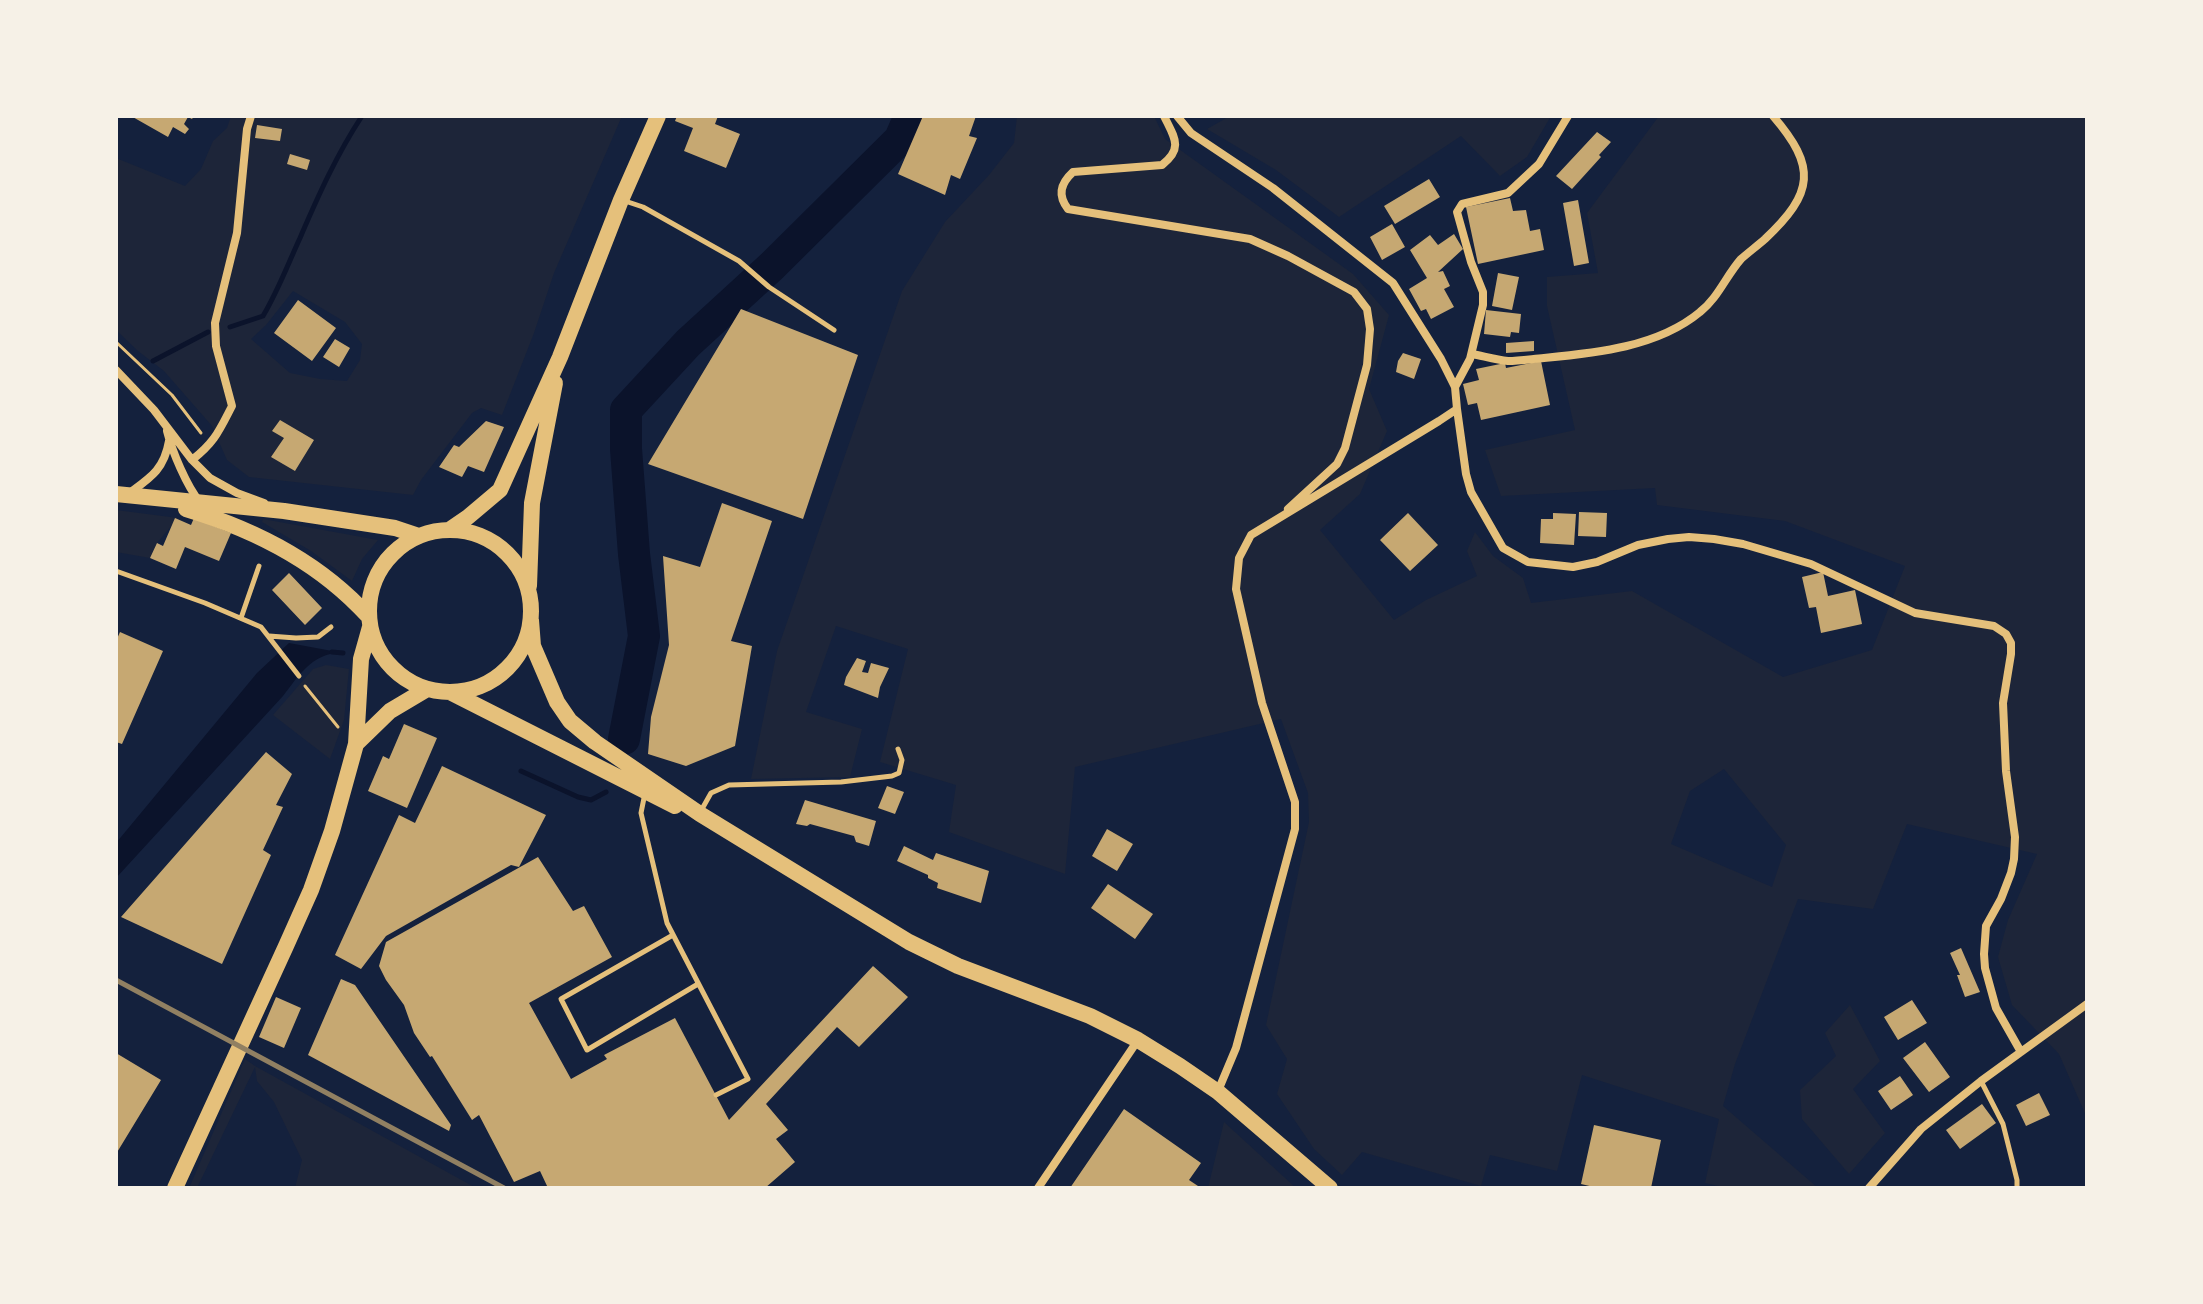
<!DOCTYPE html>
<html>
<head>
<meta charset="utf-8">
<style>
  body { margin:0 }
  #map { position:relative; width:2203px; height:1304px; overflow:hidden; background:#14213d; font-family:"Work Sans",sans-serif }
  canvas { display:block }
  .frame { position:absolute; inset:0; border:118px solid #f6f1e7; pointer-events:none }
</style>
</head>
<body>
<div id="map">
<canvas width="2203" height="1304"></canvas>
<div class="frame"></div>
</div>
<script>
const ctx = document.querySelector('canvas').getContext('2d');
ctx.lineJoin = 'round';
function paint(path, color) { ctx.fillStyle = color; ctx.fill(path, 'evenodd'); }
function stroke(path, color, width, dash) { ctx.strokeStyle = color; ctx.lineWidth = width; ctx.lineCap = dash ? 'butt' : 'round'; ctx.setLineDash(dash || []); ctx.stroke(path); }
paint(new Path2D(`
  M231 116H622L554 273 534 333 502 415 481 408 472 413 421 480 413 495 249 477 227 460 212 426 164 371 138 351 116 330V158L185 186 201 169 213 141 227 128ZM293 291 345 322 362 344 360 360 347 381 320 379 290 373 251 339 266 325Z
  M1017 116H1154L1165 139 1353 274 1389 315 1369 389 1387 431 1360 494 1320 530 1394 620 1426 600 1477 576 1467 551 1475 532 1493 556 1523 578 1531 603 1632 591 1783 677 1872 650 1905 566 1785 521 1657 505 1655 488 1501 496 1485 450 1575 430 1547 306V277L1598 273 1587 213 1659 116H2087V1118L2059 1054 2012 1005 1998 957 2008 920 2037 854 1907 824 1873 909 1798 899 1735 1064 1723 1106 1818 1188H1727L1705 1183 1719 1119 1582 1075 1557 1171 1490 1155 1481 1186 1362 1152 1342 1175 1314 1149 1277 1094 1287 1059 1266 1025 1309 822 1308 793 1281 719 1075 767 1065 874 949 832 956 785 880 762 908 649 836 626 806 712 862 729 850 777 751 779 777 651 902 291 945 222 989 175 1014 143ZM1724 769 1786 845 1772 887 1671 844 1690 791Z
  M1230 116H1551L1527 157 1500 176 1461 136 1339 217 1276 170 1207 129Z
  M116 510 178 518 157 543 150 558 116 552Z
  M263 519 378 540 362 559 352 581 311 551 262 522Z
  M326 665 349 669 344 720 330 759 273 715 313 669Z
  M1850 1005 1880 1061 1853 1089 1885 1133 1849 1174 1802 1119 1800 1090 1836 1056 1825 1033Z
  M245 1059 255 1066 476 1188H295L302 1160 274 1102 257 1081 255 1067 197 1188H189Z
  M1224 1122 1296 1188H1208Z`), '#1d2539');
paint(new Path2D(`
  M289 643 343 653C314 651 299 675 283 696L116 878V843L257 673Z`), '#0b132b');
stroke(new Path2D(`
  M230 327 263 316C278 291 288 264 300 238 318 196 337 154 362 116
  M153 361 208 332
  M332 652 343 653
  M521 771 578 797 591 800 606 792`), '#0b132b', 5);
stroke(new Path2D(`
  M624 739 644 636 634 554 626 449V410L688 343 772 266 900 139 910 116`), '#0b132b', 32);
paint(new Path2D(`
  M131 116H194L192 119 188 117 184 124 189 129 185 134 173 127 168 137Z
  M677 116H718L715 124 740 134 726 168 684 151 693 128 675 121Z
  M923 116H976L969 136 977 138 960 179 951 175 945 195 898 174Z
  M257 125 282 129 280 141 255 138Z
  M1597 132 1611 142 1599 155 1601 157 1572 189 1556 176Z
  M290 154 310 160 307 170 287 164Z
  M1429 179 1440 197 1395 224 1384 206Z
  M1510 198 1513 211 1526 210 1530 231 1540 229 1544 250 1478 264 1466 207Z
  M1578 200 1589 263 1574 266 1563 203Z
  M1392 224 1405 247 1382 260 1370 237Z
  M1454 234 1463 249 1438 272 1443 271 1450 286 1444 289 1454 307 1431 319 1426 309 1421 311 1409 289 1427 278 1410 250 1430 235 1438 245Z
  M1498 273 1519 277 1512 310 1492 306Z
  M298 300 336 328 312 361 274 333Z
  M741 309 858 355 803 519 648 464Z
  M1486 310 1521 314 1519 333 1511 332 1510 337 1484 334Z
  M335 339 350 348 339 367 323 357Z
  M1534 341V351L1506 353V343Z
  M1403 353 1421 359 1414 379 1396 372 1398 361Z
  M1541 361 1550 405 1481 420 1477 403 1468 405 1463 384 1479 380 1476 369 1505 363 1506 368Z
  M280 420 314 440 295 471 271 457 284 438 272 431Z
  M486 421 504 427 484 472 468 466 462 477 439 467 454 445 459 447Z
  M722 503 772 521 731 641 752 646 735 746 686 766 648 754 651 717 669 645 663 556 700 567Z
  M1579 512 1607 513 1606 537 1578 536Z
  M1408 513 1438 545 1410 571 1380 540Z
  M1553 513 1576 514 1574 545 1540 543 1541 519H1553Z
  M175 518 191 525 194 518 231 533 219 561 185 547 176 569 150 558 157 543 163 546Z
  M1823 572 1828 596 1855 590 1862 624 1821 633 1816 607 1809 608 1802 577Z
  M289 573 322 608 305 625 272 590Z
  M120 632 163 651 122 744 116 742V641Z
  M857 658 866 661 862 672 868 673 871 663 889 668 880 687 878 698 844 685 846 677Z
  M404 724 437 738 407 808 368 791 383 756 389 759Z
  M266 752 292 774 276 805 283 807 263 850 271 855 222 964 121 917Z
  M442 766 546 815 519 867 511 865 386 936 361 969 335 955 399 815 415 823Z
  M887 786 904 792 895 814 878 808Z
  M805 800 876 821 869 846 856 842 854 836 810 824 807 826 796 824Z
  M1107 829 1133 844 1117 871 1092 856Z
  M904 846 933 860 936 853 989 871 981 903 937 888 938 883 928 878V875L897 861Z
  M538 857 573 911 584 906 612 957 529 1003 571 1079 607 1059 604 1055 675 1018 729 1120 873 966 908 997 859 1047 837 1027 766 1104 788 1130 776 1139 795 1162 765 1188H548L540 1171 514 1182 479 1115 472 1120 432 1056 430 1057 414 1033 404 1005 386 980 379 966 386 942Z
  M1108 884 1153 914 1135 939 1091 908Z
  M1961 948 1980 992 1965 997 1957 975H1960L1950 953Z
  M341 979 355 985 451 1125 449 1131 308 1055Z
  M276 997 301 1008 284 1048 259 1037Z
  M1912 1000 1927 1023 1898 1040 1884 1017Z
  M1925 1042 1950 1077 1929 1092 1903 1058Z
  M116 1053 161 1080 116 1154Z
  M1900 1076 1913 1095 1891 1110 1878 1091Z
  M2039 1093 2050 1115 2026 1126 2016 1105Z
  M1982 1104 1996 1123 1960 1149 1946 1130Z
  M1124 1109 1201 1163 1189 1180 1201 1188H1070Z
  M1594 1125 1661 1140 1651 1188H1598L1581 1184Z`), '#c6a872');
stroke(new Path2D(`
  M116 342 172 395 201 433
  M305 686 338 727`), '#e5c07b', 3);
stroke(new Path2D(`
  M622 200 643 207 739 261 769 287 834 330
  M116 571 205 603 261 627 299 676
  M241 618 259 566
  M269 636 296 638 318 637 331 627
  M645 793 641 813 667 923 748 1079 716 1095
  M702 809 711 793 729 785 841 782 892 776 899 773 902 760 898 749
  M673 935 561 999 587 1050 698 984
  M1981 1081 2003 1124 2017 1180V1188`), '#e5c07b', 5);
stroke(new Path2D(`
  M1164 116C1174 137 1184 148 1162 165L1073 172C1061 183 1057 195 1068 209L1250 239 1288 256 1354 292 1367 309 1370 329 1367 365 1345 448 1337 464 1288 509
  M1177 116 1191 133 1273 188 1393 283 1441 359 1455 387 1457 409
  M1472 354C1483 356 1496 360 1508 361 1519 361 1532 359 1544 358 1596 353 1658 347 1700 312 1718 298 1726 276 1741 259 1749 252 1757 246 1765 239 1814 193 1817 167 1773 116
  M116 370 154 410 192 460 210 478 237 493 264 503
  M1455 387 1470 359 1483 305V292L1471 262 1457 212 1462 204 1508 193 1539 164 1568 116
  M167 431C172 451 187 487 200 502
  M192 460C215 442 219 431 232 406L216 346 215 323 237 233 247 129 251 116
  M128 494C150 478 164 470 169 441
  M1218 1091 1236 1048 1295 829V802L1262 703 1236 589 1239 558 1251 535 1439 421 1457 409 1466 474 1471 492 1503 548 1528 562 1573 567 1597 562 1638 545 1668 539 1689 537 1714 539 1743 544 1811 564 1915 613 1994 626 2006 634 2011 643V654L2003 703 2006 771 2015 837 2014 859 2011 873 2001 899 1986 926 1984 954 1985 968 1996 1008 2021 1052
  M1038 1188 1138 1040
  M1869 1188 1921 1129 1981 1081 2087 1004`), '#e5c07b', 8);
stroke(new Path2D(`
  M116 494 284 511 395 528 419 536
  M186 509C253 529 320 563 368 616
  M449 530 468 517 500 490 560 357 621 200 658 116
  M369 611a81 81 0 1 1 162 0a81 81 0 1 1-162 0Z
  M529 586 532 503 555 383
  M531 620 533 646 557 702 570 721 595 742 700 814 909 942 958 966 1090 1016 1138 1040 1180 1066 1218 1092 1330 1188
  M450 692 675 806
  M356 744 390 711 427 689
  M175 1188 286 946 311 890 332 831 356 744 361 659 370 627`), '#e5c07b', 16);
stroke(new Path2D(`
  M116 980 504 1188`), '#918062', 5);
</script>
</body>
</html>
